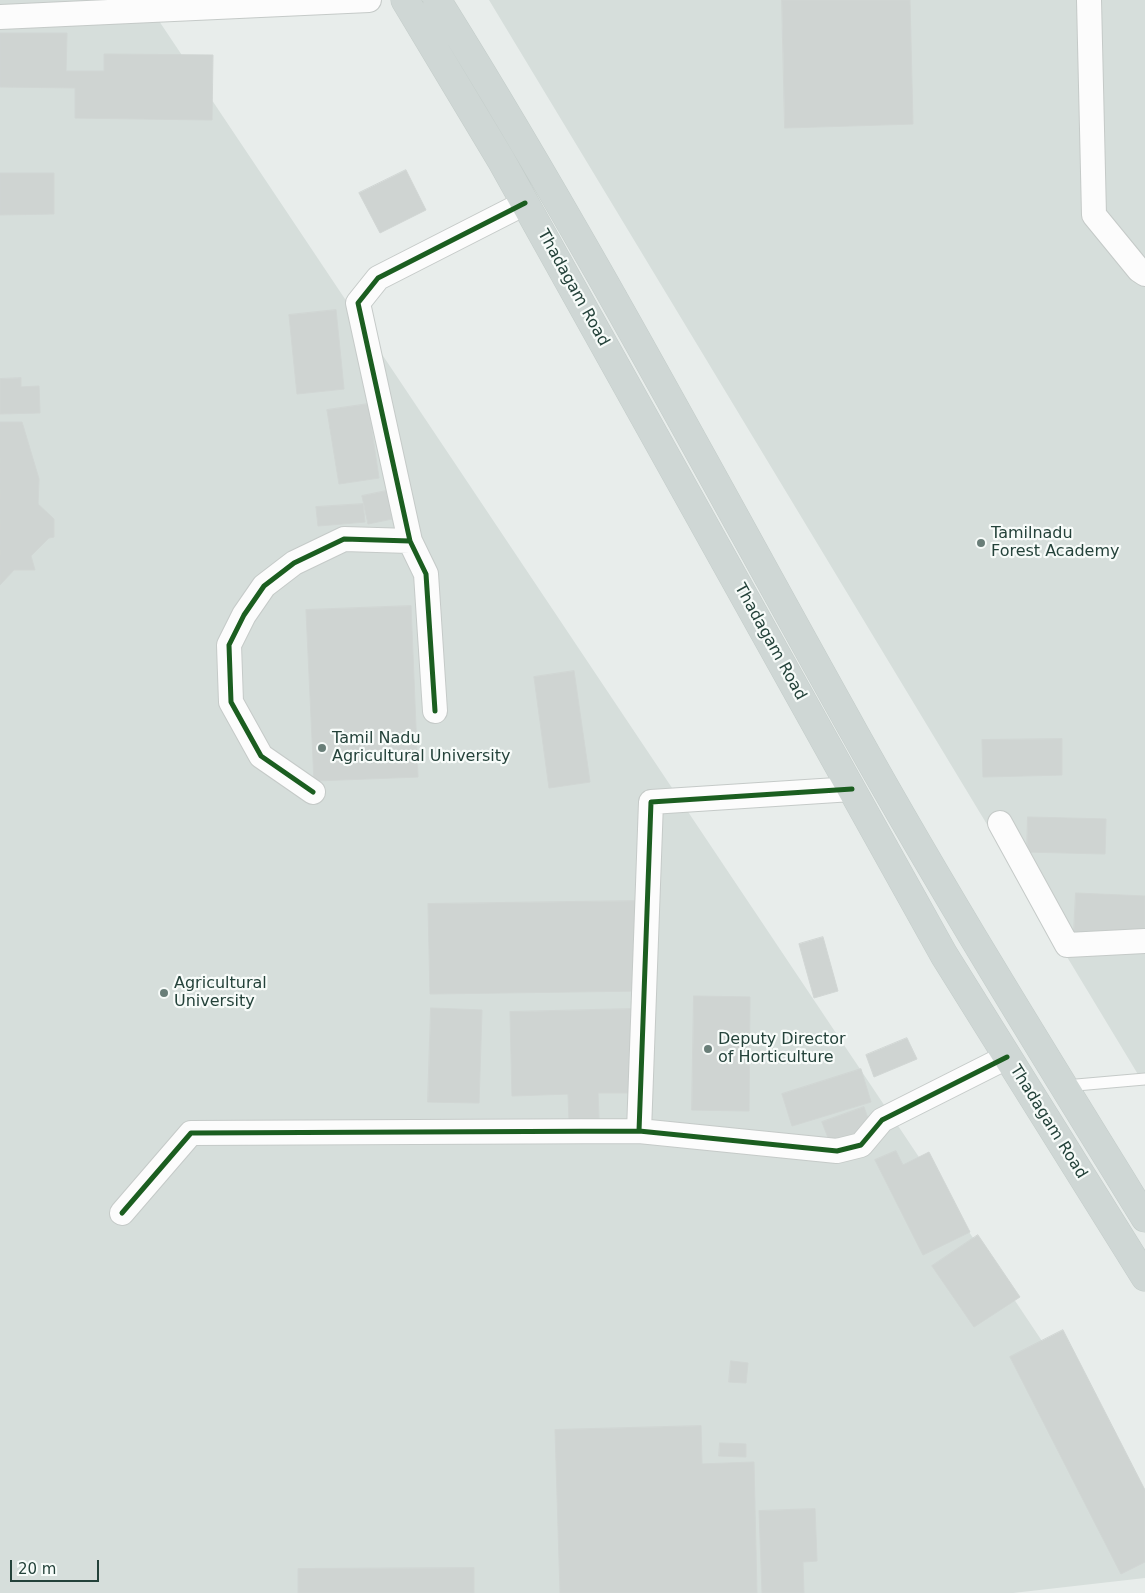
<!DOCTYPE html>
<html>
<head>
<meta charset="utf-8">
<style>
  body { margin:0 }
  #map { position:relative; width:1145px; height:1593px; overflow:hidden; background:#e8edeb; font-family:"DejaVu Sans",sans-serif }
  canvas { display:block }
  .scale { position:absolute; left:10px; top:1560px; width:89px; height:22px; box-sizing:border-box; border:2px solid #24423a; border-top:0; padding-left:6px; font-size:15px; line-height:18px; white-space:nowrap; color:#24423a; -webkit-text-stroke:4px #f7fbf9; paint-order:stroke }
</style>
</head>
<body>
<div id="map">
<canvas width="1145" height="1593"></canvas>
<div class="scale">20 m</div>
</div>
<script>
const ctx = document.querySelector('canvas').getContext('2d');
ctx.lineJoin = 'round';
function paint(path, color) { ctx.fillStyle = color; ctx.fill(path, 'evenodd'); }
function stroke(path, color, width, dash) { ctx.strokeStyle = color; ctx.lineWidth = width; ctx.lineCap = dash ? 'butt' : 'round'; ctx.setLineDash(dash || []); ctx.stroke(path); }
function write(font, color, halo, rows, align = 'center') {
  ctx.font = font + ' "DejaVu Sans",sans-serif'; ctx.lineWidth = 4.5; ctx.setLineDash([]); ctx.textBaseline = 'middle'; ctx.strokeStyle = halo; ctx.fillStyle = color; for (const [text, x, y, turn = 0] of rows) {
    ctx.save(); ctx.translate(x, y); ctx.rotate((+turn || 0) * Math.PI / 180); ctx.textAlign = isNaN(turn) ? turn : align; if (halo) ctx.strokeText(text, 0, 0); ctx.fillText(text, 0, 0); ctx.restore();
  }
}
paint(new Path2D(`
  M0 0H145L1145 1495V1578L1013 1593H0Z
  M489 0H1145V1086Z`), '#d6dedb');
const building = new Path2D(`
  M782 0H910L913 124 785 128Z
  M0 33H67L66 71H104V54L213 55 212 120 75 118V88L0 87Z
  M406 170 426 210 380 233 359 193Z
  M0 173H54V214L0 215Z
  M336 310 344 389 297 394 289 315Z
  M21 378V387L39 386 40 413 0 414V379Z
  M368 404 379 478 339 484 327 410Z
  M0 422H22L39 479 38 504 54 519V537L49 538 31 556 35 570H14L0 585Z
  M386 491 392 519 368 524 362 496Z
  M363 504 365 522 318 526 316 507Z
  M411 606 418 777 314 781 306 610Z
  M574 671 590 782 549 788 534 677Z
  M1062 739V775L983 777 982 740Z
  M1028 817 1106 819 1105 854 1027 852Z
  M1076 893 1145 896V934L1074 932Z
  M638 901 640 991 430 994 428 904Z
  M823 937 838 991 814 998 799 944Z
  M694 996 750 997 749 1111 692 1110Z
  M431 1008 482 1010 479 1103 428 1102Z
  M632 1009 634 1093H598L599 1119 569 1120 568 1094 512 1096 510 1012Z
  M907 1038 917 1059 874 1077 866 1055Z
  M861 1069 871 1102 792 1126 782 1094Z
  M864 1107 871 1127 830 1143 822 1122Z
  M896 1151 903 1165 929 1152 970 1232 923 1255 875 1160Z
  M978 1235 1020 1297 974 1327 932 1266Z
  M1063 1330 1145 1490V1562L1121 1574 1010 1357Z
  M731 1361 748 1363 746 1383 729 1382Z
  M701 1426 702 1464 754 1462 757 1593H560L555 1430Z
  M720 1443 746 1444V1457L719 1456Z
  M815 1509 817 1561 803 1562 804 1593H762L759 1511Z
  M474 1568V1593H298V1569Z`);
paint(building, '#cfd4d2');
stroke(building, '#d1d6d4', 1);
const service = new Path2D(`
  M1065 1086 1145 1079`);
const minor = new Path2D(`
  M1089 0 1094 215 1139 270 1145 274
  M0 17 369 0
  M435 711 426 574 410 541 358 303 378 278 525 203
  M313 792 261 756 231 702 229 645 244 615 264 586 294 563 344 539 410 541
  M1000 823 1067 945 1145 941
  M639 1131 651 802 852 789
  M122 1213 191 1133 639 1131 837 1151 861 1145 882 1120 1007 1057`);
const primary = new Path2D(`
  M405 0 501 160 944 955 1145 1277
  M437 0C586 238 717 487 854 732 946 897 1046 1058 1145 1218`);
stroke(service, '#c5cac8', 13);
stroke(minor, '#c5cac8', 26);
stroke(primary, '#c3ccc9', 29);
stroke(service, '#fcfcfc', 11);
stroke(minor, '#fcfcfc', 24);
stroke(primary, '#cfd7d5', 28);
stroke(new Path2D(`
  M435 711 426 574 410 541 358 303 378 278 525 203
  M313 792 261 756 231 702 229 645 244 615 264 586 294 563 344 539 410 541
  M639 1131 651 802 852 789
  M122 1213 191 1133 639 1131 837 1151 861 1145 882 1120 1007 1057`), '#1b5e20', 5);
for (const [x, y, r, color] of [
  [981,543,5,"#697e78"],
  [322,748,5,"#697e78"],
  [164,993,5,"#697e78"],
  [708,1049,5,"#697e78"]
]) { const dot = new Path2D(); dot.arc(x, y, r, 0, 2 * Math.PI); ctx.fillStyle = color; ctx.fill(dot); stroke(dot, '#f7fbf9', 2); }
write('16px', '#24423a', '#f7fbf9', [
  ["Thadagam Road",573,288,61],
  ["Thadagam Road",770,642,61],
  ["Thadagam Road",1048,1122,58]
]);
write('16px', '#24423a', '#f7fbf9', [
  ["Tamilnadu",991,534],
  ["Forest Academy",991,552],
  ["Tamil Nadu",332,739],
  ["Agricultural University",332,757],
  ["Agricultural",174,984],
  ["University",174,1002],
  ["Deputy Director",718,1040],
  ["of Horticulture",718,1058]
], 'left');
</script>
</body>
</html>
